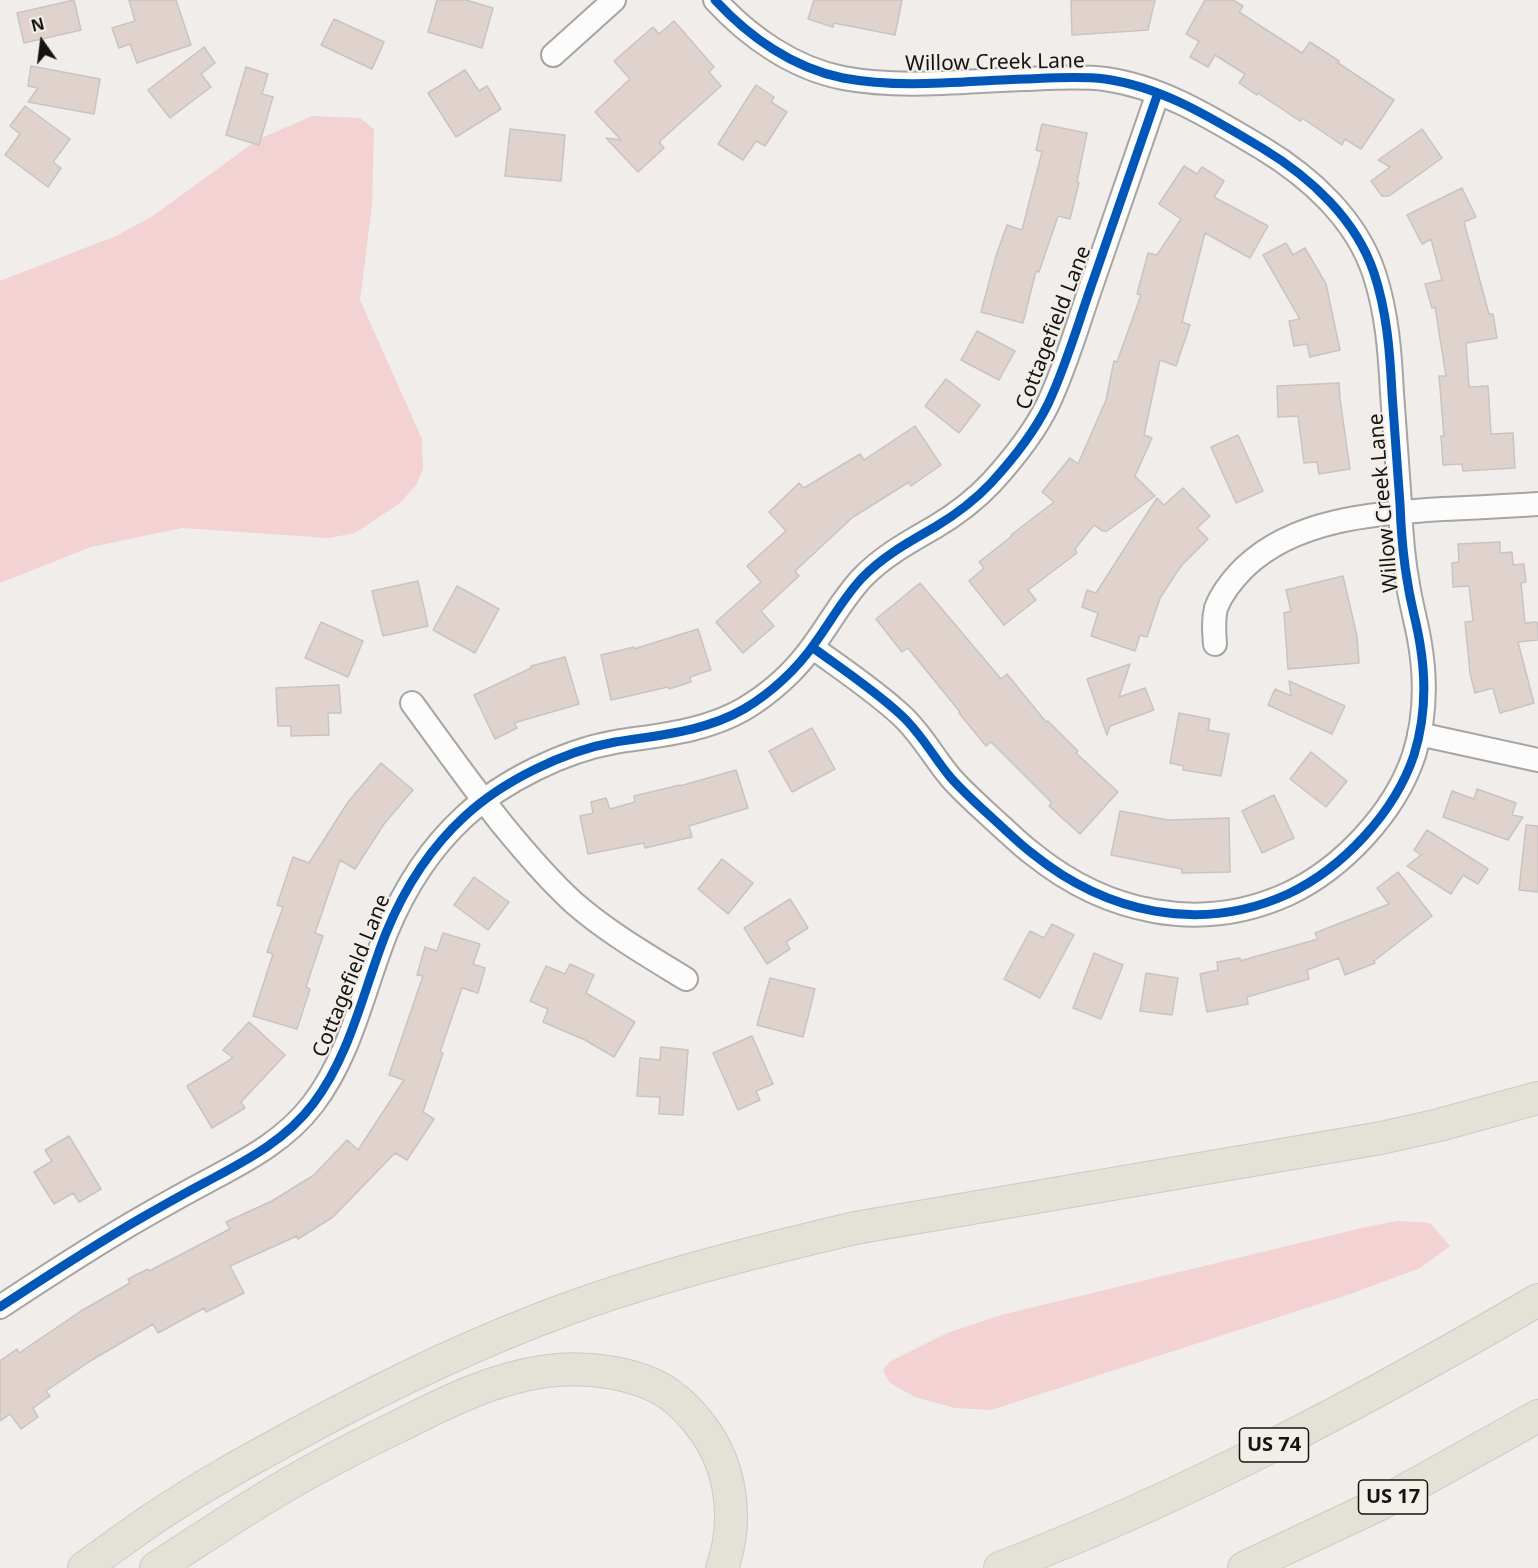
<!DOCTYPE html>
<html>
<head>
<meta charset="utf-8">
<style>
  body { margin:0 }
  #map { position:relative; width:1538px; height:1568px; overflow:hidden; background:#f0edea; font-family:"Noto Sans",sans-serif }
  canvas { display:block }
  .north { position:absolute; left:12px; top:12px; width:60px; height:60px; -webkit-text-stroke:4px #f2eee8; paint-order:stroke; rotate:346deg; font-size:16px; font-weight:700; line-height:24px; text-align:center; color:#161412 }
  .north::after { content:''; display:block; margin:auto; width:21px; height:27px; background:#161412; clip-path:polygon(50% 0,100% 100%,50% 72%,0 100%) }
</style>
</head>
<body>
<div id="map">
<canvas width="1538" height="1568"></canvas>
<div class="north">N</div>
</div>
<script>
const ctx = document.querySelector('canvas').getContext('2d');
ctx.lineJoin = 'round';
function paint(path, color) { ctx.fillStyle = color; ctx.fill(path, 'evenodd'); }
function stroke(path, color, width, dash) { ctx.strokeStyle = color; ctx.lineWidth = width; ctx.lineCap = dash ? 'butt' : 'round'; ctx.setLineDash(dash || []); ctx.stroke(path); }
function write(font, color, halo, rows, align = 'center') {
  ctx.font = font + ' "Noto Sans",sans-serif'; ctx.lineWidth = 4.5; ctx.setLineDash([]); ctx.textBaseline = 'middle'; ctx.strokeStyle = halo; ctx.fillStyle = color; for (const [text, x, y, turn = 0] of rows) {
    ctx.save(); ctx.translate(x, y); ctx.rotate((+turn || 0) * Math.PI / 180); ctx.textAlign = isNaN(turn) ? turn : align; if (halo) ctx.strokeText(text, 0, 0); ctx.fillText(text, 0, 0); ctx.restore();
  }
}
paint(new Path2D(`
  M312 116 360 118 374 129 372 205 360 300 422 439 423 469 416 485 400 503 355 533 329 538 182 528 91 547 0 583V281L116 236 153 216 257 140Z
  M1398 1221 1430 1223 1450 1246 1420 1268 1353 1293 991 1410 955 1408 915 1397 890 1383 883 1370 889 1362 947 1333 1001 1315 1366 1227Z`), '#f2d2d2');
const building = new Path2D(`
  M74 0 81 30 24 43 17 13Z
  M129 0H176L191 45 137 63 130 44 119 48 112 28 135 21Z
  M437 0H466L493 8 482 48 428 32Z
  M814 0H902L895 35 834 23 833 27 808 19Z
  M1071 0H1155L1148 30 1072 35Z
  M1205 0H1233L1243 6 1239 12 1302 53 1310 42 1339 61 1338 63 1394 100 1361 149 1345 139 1342 145 1302 118 1300 121 1258 93 1257 95 1239 83 1245 74 1215 55 1208 67 1190 57 1199 41 1186 34Z
  M334 19 384 42 372 69 321 45Z
  M674 21 714 67 709 72 721 86 659 142 664 148 638 172 606 138 621 140 595 112 630 79 614 61 653 27 659 34Z
  M204 47 215 63 201 74 211 87 170 118 148 90Z
  M31 66 100 79 94 114 28 102 38 88 28 86Z
  M246 67 268 74 262 94 273 97 259 145 226 135Z
  M465 70 479 91 487 86 501 109 456 137 428 93Z
  M756 85 774 97 771 102 787 112 765 146 756 141 743 160 718 144Z
  M25 106 70 139 53 162 61 168 48 187 5 155 20 134 10 126Z
  M1042 124 1087 133 1077 182 1079 183 1070 219 1058 216 1039 272 1036 271 1023 323 981 312 996 256 1007 225 1022 230 1042 152 1036 150Z
  M510 129 565 135 561 181 505 176Z
  M1422 129 1442 158 1389 196H1382L1371 181 1390 167 1378 160Z
  M1184 166 1197 174 1202 167 1224 181 1214 197 1268 226 1250 258 1205 233 1182 322 1190 325 1176 366 1160 360 1144 435 1152 438 1135 476 1155 496 1107 531H1102L1094 525 1075 549 1077 553 1028 590 1036 600 1004 625 969 581 984 568 979 562 1012 536 1011 535 1054 502 1042 492 1070 458 1078 464 1106 400 1114 361 1117 362 1141 295 1137 294 1148 253 1157 255 1181 219 1159 204Z
  M1462 188 1476 217 1464 222 1489 314H1493L1497 338 1466 343 1469 387 1488 386 1491 434 1513 433 1515 468 1463 471 1462 464 1443 465 1441 436H1444L1439 376H1446L1435 307 1432 308 1425 284 1442 280 1431 239 1422 244 1407 215Z
  M1286 243 1293 255 1305 248 1326 284 1340 350 1310 357 1307 344 1294 346 1289 321 1300 319 1263 255Z
  M977 331 1015 351 999 380 961 360Z
  M946 379 980 405 959 433 925 406Z
  M1339 383 1340 399 1350 469 1319 474 1317 462 1304 463 1298 416 1278 417 1277 386Z
  M915 426 941 465 911 486 909 482 853 517 795 571 799 576 761 611 774 626 743 653 716 622 761 582 747 566 786 531 769 512 799 483 804 488 860 454 864 460Z
  M1238 435 1263 491 1236 503 1211 447Z
  M1183 488 1210 516 1197 528 1208 539 1181 566 1160 598 1147 637 1140 635 1135 651 1091 636 1098 613 1082 607 1087 590 1096 593 1157 498 1164 505Z
  M1500 542V553L1512 552 1513 565 1524 564 1526 582 1521 583 1525 623 1537 622 1538 632V640L1518 642 1534 703 1500 713 1493 688 1475 693 1470 673 1465 622 1473 621 1469 586 1453 587 1452 563 1459 562 1458 544Z
  M1343 576 1357 636 1359 663 1288 669 1284 613 1291 611 1286 590Z
  M418 581 428 626 383 636 372 591Z
  M920 583 1001 679 1007 674 1046 722 1048 721 1078 751 1076 753 1118 792 1080 834 1049 806 1052 803 991 742 986 746 959 713 960 712 908 648 902 652 876 619Z
  M457 586 499 609 475 653 433 630Z
  M321 622 363 641 348 677 305 658Z
  M698 629 711 670 690 677 691 682 669 689 668 687 611 700 601 655 634 647V649Z
  M565 657 579 704 514 723 517 728 495 739 474 695 531 668V666Z
  M1130 664 1119 697 1145 688 1154 710 1110 726 1107 735 1087 679Z
  M1289 681 1345 706 1332 734 1268 705 1275 689 1291 696Z
  M339 685 341 713H328L329 735 291 736V726H278L276 688Z
  M1179 713 1210 719 1208 730 1229 734 1221 776 1183 770 1184 766 1170 763Z
  M812 728 835 769 792 792 769 751Z
  M1311 752 1347 781 1326 807 1290 779Z
  M381 763 413 790 384 824 355 869 340 860 315 933 323 936 306 987 310 989 297 1029 253 1016 273 954 267 952 283 907 277 905 293 857 309 863 348 802Z
  M736 770 748 808 689 826 692 837 645 848 644 843 588 854 580 816 593 813 591 802 606 798 610 809 635 802 634 796 680 785V786Z
  M1477 789 1516 803 1512 815 1523 817 1508 840 1443 817 1452 791 1474 799Z
  M1274 795 1294 838 1262 853 1242 811Z
  M1120 811 1168 820 1229 818 1230 872 1182 873V869L1111 855Z
  M1526 825 1538 826V892L1519 890Z
  M1427 830 1488 869 1478 884 1463 875 1451 894 1407 866 1421 855 1414 850Z
  M722 859 753 883 728 914 698 889Z
  M1398 872 1432 916 1374 961 1375 963 1345 975 1339 958 1307 970 1309 979 1247 997 1248 1004 1207 1012 1200 974 1218 970 1217 962 1240 958V961L1318 939 1315 933 1389 904 1377 888Z
  M474 877 509 902 488 930 454 905Z
  M790 899 808 928 786 942 790 949 767 964 744 928Z
  M1052 924 1074 935 1040 998 1004 979 1030 931 1044 938Z
  M443 933 480 944 473 964 485 968 478 993 462 988 440 1052 443 1053 423 1112 434 1119 407 1160 395 1153 333 1217 298 1239 297 1236 230 1266 244 1293 206 1312 204 1308 158 1333 153 1324 92 1360 46 1391 50 1396 33 1408 38 1417 21 1429 10 1414 0 1421V1361L17 1349 19 1353 81 1311 130 1283 128 1279 148 1269 149 1271 230 1229 226 1222 272 1201 314 1175 347 1140 358 1150 404 1080 389 1075 423 976 417 975 425 947 437 951Z
  M1094 953 1123 965 1101 1019 1073 1008Z
  M570 964 594 975 586 993 635 1022 614 1057 585 1040 543 1022 548 1009 530 1001 546 966 565 974Z
  M1146 973 1178 978 1172 1015 1140 1011Z
  M770 978 815 989 803 1037 757 1025Z
  M249 1022 285 1055 241 1102 245 1108 212 1128 187 1086 233 1058 223 1050Z
  M752 1036 773 1084 756 1091 760 1100 738 1110 713 1053Z
  M661 1047 688 1050 683 1115 659 1114 660 1097 637 1096 640 1058 660 1060Z
  M69 1136 101 1189 79 1202 73 1193 54 1204 34 1172 52 1161 45 1150Z`);
paint(building, '#e0d3cd');
stroke(building, '#c7c4c2', 1.5);
const minor = new Path2D(`
  M715 0C749 37 793 68 843 78 902 89 965 81 1025 79 1051 78 1079 76 1105 79 1163 87 1213 119 1262 148 1310 177 1356 219 1374 273 1387 312 1390 353 1392 393 1395 430 1397 467 1400 504 1401 531 1403 558 1408 585 1411 605 1417 624 1420 644 1426 680 1425 720 1414 755 1395 812 1343 868 1288 894 1200 934 1106 913 1033 854 1022 846 1012 836 1002 827 985 811 967 796 951 778 934 758 921 733 901 715 874 690 842 669 812 647
  M553 55 614 0
  M1215 644C1214 632 1213 620 1216 608 1222 592 1233 579 1245 567 1297 518 1375 514 1442 509 1474 508 1506 506 1538 504
  M412 703C442 744 471 785 502 824 524 851 547 878 573 902 607 932 647 955 686 979
  M1419 734 1538 760
  M0 1307C47 1276 94 1245 143 1217 164 1205 185 1193 206 1182 245 1161 285 1141 313 1104 351 1054 363 991 386 933 404 889 430 848 465 816 503 781 564 751 615 742 659 735 704 732 744 709 771 693 797 669 815 643 831 621 844 597 862 578 883 556 909 542 935 527 955 515 975 500 991 483 1013 459 1034 433 1048 404 1067 364 1079 320 1094 278 1115 216 1137 155 1158 93`);
const highway = new Path2D(`
  M84 1568C106 1552 128 1536 151 1520 198 1488 249 1460 299 1433 385 1386 474 1343 567 1309 661 1275 758 1251 855 1228L1381 1138 1439 1125 1538 1098
  M156 1568C212 1532 267 1494 326 1463 350 1450 374 1438 399 1426 446 1402 494 1378 547 1371 585 1366 637 1372 669 1394 682 1403 692 1414 701 1426 732 1466 739 1521 722 1568
  M1000 1568C1187 1496 1365 1401 1538 1300
  M1244 1568 1382 1503 1538 1416`);
stroke(minor, '#a7a5a2', 26);
stroke(highway, '#cbcac8', 34);
stroke(minor, '#fdfcfc', 22);
stroke(highway, '#e2e2d6', 32);
stroke(new Path2D(`
  M715 0C749 37 793 68 843 78 902 89 965 81 1025 79 1051 78 1079 76 1105 79 1163 87 1213 119 1262 148 1310 177 1356 219 1374 273 1387 312 1390 353 1392 393 1395 430 1397 467 1400 504 1401 531 1403 558 1408 585 1411 605 1417 624 1420 644 1426 680 1425 720 1414 755 1395 812 1343 868 1288 894 1200 934 1106 913 1033 854 1022 846 1012 836 1002 827 985 811 967 796 951 778 934 758 921 733 901 715 874 690 842 669 812 647
  M0 1307C47 1276 94 1245 143 1217 164 1205 185 1193 206 1182 245 1161 285 1141 313 1104 351 1054 363 991 386 933 404 889 430 848 465 816 503 781 564 751 615 742 659 735 704 732 744 709 771 693 797 669 815 643 831 621 844 597 862 578 883 556 909 542 935 527 955 515 975 500 991 483 1013 459 1034 433 1048 404 1067 364 1079 320 1094 278 1115 216 1137 155 1158 93`), '#0057b8', 9);
for (const [x, y, w] of [
  [1274,1445,69],
  [1393,1497,69]
]) { const box = new Path2D(); box.roundRect(x - w / 2, y - 17, w, 34, 4.5); ctx.fillStyle = '#f2eee8'; ctx.fill(box); stroke(box, '#161412', 1.5); }
write('bold 20px', '#161412', null, [
  ["US 74",1274,1445],
  ["US 17",1393,1497]
]);
write('21px', '#161412', '#f2eee8', [
  ["Willow Creek Lane",995,63,-1],
  ["Cottagefield Lane",1054,328,-69],
  ["Willow Creek Lane",1384,503,-95],
  ["Cottagefield Lane",352,976,-68]
]);
</script>
</body>
</html>
